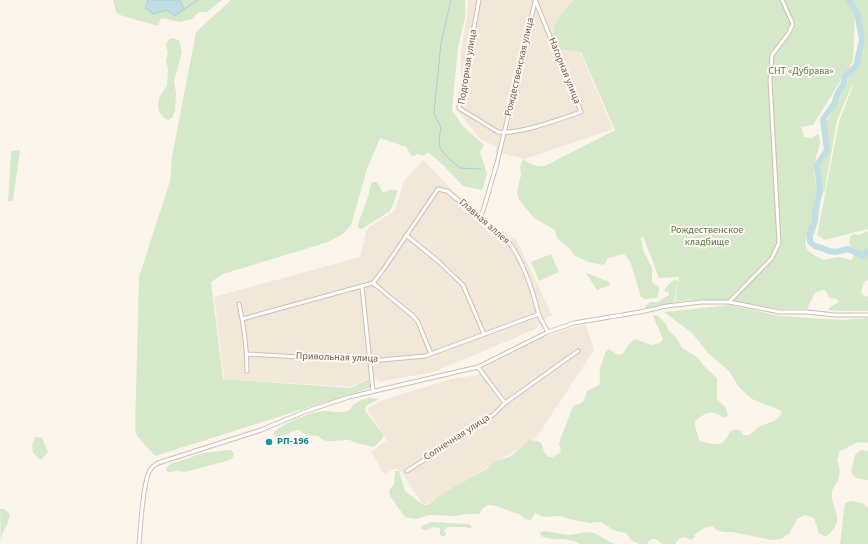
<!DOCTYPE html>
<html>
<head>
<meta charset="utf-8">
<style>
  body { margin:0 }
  canvas { display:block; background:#fbf5eb }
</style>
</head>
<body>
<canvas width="868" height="544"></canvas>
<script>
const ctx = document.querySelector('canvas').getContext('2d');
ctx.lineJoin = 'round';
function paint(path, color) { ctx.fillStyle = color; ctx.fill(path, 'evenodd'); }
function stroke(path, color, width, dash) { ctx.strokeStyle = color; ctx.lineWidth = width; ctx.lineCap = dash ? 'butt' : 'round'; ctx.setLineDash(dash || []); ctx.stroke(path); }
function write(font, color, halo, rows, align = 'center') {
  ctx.font = font + ' "Source Sans 3",sans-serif'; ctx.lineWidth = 4; ctx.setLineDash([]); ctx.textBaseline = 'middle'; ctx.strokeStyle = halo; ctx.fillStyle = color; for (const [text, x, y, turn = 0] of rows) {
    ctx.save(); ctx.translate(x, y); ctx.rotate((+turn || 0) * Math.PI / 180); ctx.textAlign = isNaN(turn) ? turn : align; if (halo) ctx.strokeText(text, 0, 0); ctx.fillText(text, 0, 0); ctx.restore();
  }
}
paint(new Path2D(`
  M468 0H578L572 33 613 129 525 159 496 152 497 147 479 138 455 107 461 81V50L467 16Z
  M423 160 474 212 517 241 552 315 547 317 543 323 537 326 538 328 434 372 379 382V379H367L351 387 224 379 214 297 360 257 366 232 368 228 395 210 404 181Z
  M586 325 594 350 536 438 427 504 423 505 401 471 395 469 384 474 371 452 387 440 367 409 383 400 451 379 477 375 483 371 482 369 541 338 574 327Z`), '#f2e8da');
paint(new Path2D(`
  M113 0H148L146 9 154 14 166 10 180 2V0H222L207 12H199L192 19 180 22 161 18 158 26 120 15 116 12Z
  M231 0H465V18L458 47 452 110 463 126 484 145 480 152 487 174 482 190 463 186 444 166 428 152 424 156 418 154 412 156 406 147 380 138 367 169 351 225 343 234 328 242 223 274 211 282 223 379 351 388 369 379 370 388 155 456 137 436 135 429 139 277 170 181 172 157 196 32Z
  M574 0H847L855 13 853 61 813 125 801 127 804 137 811 138 818 134C823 142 817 150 816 158 815 164 814 174 815 180 816 187 819 194 820 201 820 213 818 224 814 235L810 236 809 232C800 250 810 253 824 260L838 257 851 260 854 255 849 243 850 236 854 234 859 235 868 231V280L864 282 861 293 863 295 868 297V311H837L828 310 830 307 839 302 837 299 829 298 826 291 822 290 815 293 807 309H781L725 300H691L675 302 679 277 659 278 643 236 641 238 643 250 652 268V281L654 284 658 286 659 290 657 298 645 299 641 297 630 261 624 254 608 258 604 265 588 262 574 255 569 248 557 238 555 230 534 218 519 200 517 192 521 175 520 167 523 159C531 165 536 167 545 166L615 130 581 52 561 49C553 35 550 28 561 15 565 9 569 5 574 0Z
  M852 0H868V229L825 240 817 235 839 122 853 85 851 87 837 121 824 194C821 184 819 174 820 164 822 162 824 161 825 159 831 151 825 131 825 121L829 118 837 100 847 84 849 76 859 63 860 54 864 42 859 13Z
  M171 38 179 40 182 52 174 81 176 93 175 111 172 118 168 120 164 118 159 112 158 104 160 96 167 85 168 69 166 61 168 53 166 45 168 41Z
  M20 150 13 201H8L11 151Z
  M372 182H377L383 193C389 191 392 188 398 191L392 207 390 211 362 229 358 228V224L369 194V190Z
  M551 254 559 272 539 281 531 262Z
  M586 273 589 274 609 282 610 285 597 290Z
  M676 279 678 282 674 302 670 304 645 308 646 305 651 302H658L669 295V293L664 291C665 288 672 280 676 279Z
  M729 305 780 316 843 320 868 318V442L866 443 858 442 840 451 837 459C840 468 841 473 837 482 835 485 833 488 832 491 829 510 849 518 826 537L819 533 814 518 805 515 797 519 789 534 781 539 772 540 732 532H724L716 530 713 526 704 528 694 535 695 536 692 540 684 537 680 538 675 544H662L656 539H652L648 542 647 544H639L631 540 626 533 613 530 603 523 599 522 590 523 569 519 561 516 544 517 535 513 531 520C526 520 523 518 520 514 512 513 496 504 488 505 484 506 481 511 479 514H467L454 516 429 515 417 519 405 517 390 496 389 491 394 484 395 471H399L405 491 423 505H427L445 492 485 470 495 462 511 456 529 440C549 441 538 449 549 457H553L561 452 559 443 573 406C584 403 584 402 587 391L599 385C601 379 599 374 600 368 602 363 604 357 606 351L609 349 616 354 620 355 624 352 628 345 635 339 651 345 660 343 663 339 653 316 657 315 666 324 669 331 676 337 682 348 697 357 705 367 717 378V399L726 408 728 416 724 418C711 409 707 412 695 421 694 427 698 434 699 440 706 443 719 447 724 441 731 434 728 427 741 431L743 435C752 437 755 428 762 425 771 422 780 421 782 411L752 399 739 387 729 371 709 354 692 333 664 312Z
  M370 398 379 399 367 405 365 408 366 412 383 434V438L375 446 372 447C366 444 362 445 357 443 353 442 351 440 348 440 338 439 325 445 318 436L306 435 299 430C291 431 285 437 276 437L273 434C278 425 315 410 325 411 333 411 339 414 347 411 351 410 352 405 356 403 360 400 365 399 370 398Z
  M35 437 42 438 48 452 41 460 33 453 32 445Z
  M228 450H231L234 453 233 457 230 460 185 472 177 471 169 472 166 471 167 467 170 464 204 453Z
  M861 450 868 451V480C860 479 855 479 851 472L855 455Z
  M852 501 862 503 868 508V544H840L845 503Z
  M0 509H4L10 514 8 523 2 534 1 544Z
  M432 522 469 524 472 527 469 529 466 527H447L444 531 446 534 444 537 440 535V528L433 527 426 530 422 529 421 526Z
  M543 531 569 535 587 532 594 533 614 544H580C568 536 553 542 541 536L540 533Z`), '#d6e8ca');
const water = new Path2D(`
  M148 0H180L184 9 175 16 166 10 154 14 146 9Z`);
paint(water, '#c1dee4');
stroke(water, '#a8cdd5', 1);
stroke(new Path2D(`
  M451 0 441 43 434 113 441 128 439 138 440 148 447 157 460 168 481 169
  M184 9 198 0`), '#a8cdd5', 1);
stroke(new Path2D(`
  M849 0 857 13 862 40 856 66 845 76 844 83 837 95 834 104 823 119 827 150 817 165 820 191 815 212V221L810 232V242L815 246 822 248 829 251 836 252 848 249 863 256 868 251`), '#c1dee4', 6);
const street = new Path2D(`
  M479 0 459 108 498 132C518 135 560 119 581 112L535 0
  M479 218 483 211 497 163 535 2
  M406 235 439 262 463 285 484 334
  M373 283 413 316 418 322 431 354
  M362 287 373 391
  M729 302 772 258 779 243 770 80 772 55 788 34 793 24 782 0
  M239 304C244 326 247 348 247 371
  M242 319 373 283 383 270 438 189 447 191 508 241C523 261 532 288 538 312 540 319 545 326 548 332
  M247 354 370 361 425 356 539 314
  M478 367 505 403
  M407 471 479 424 494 414 505 403 578 351
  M139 544C141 525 142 488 149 472 151 468 154 465 158 463L261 430 304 412 349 397 478 367 548 332 574 323 640 312 667 306 702 302H729L780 312H807L835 315H868`);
stroke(street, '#cdbeb2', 5);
stroke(street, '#fff', 3);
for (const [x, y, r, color] of [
  [269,442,4,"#0f9aa8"]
]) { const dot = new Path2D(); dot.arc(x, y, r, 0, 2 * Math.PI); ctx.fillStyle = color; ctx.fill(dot); stroke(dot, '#fef9f2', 1.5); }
write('10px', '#755e50', '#fef9f2', [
  ["Подгорная улица",468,67,-81],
  ["Рождественская улица",520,67,-77],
  ["Нагорная улица",564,71,68],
  ["Главная аллея",484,222,41],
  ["Привольная улица",337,358,2],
  ["Солнечная улица",457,438,-33]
]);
write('10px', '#567949', '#fef9f2', [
  ["СНТ «Дубрава»",801,72],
  ["Рождественское",707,231],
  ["кладбище",707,243]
]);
write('bold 10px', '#0d838f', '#fef9f2', [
  ["РП-196",277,442]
], 'left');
</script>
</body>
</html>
